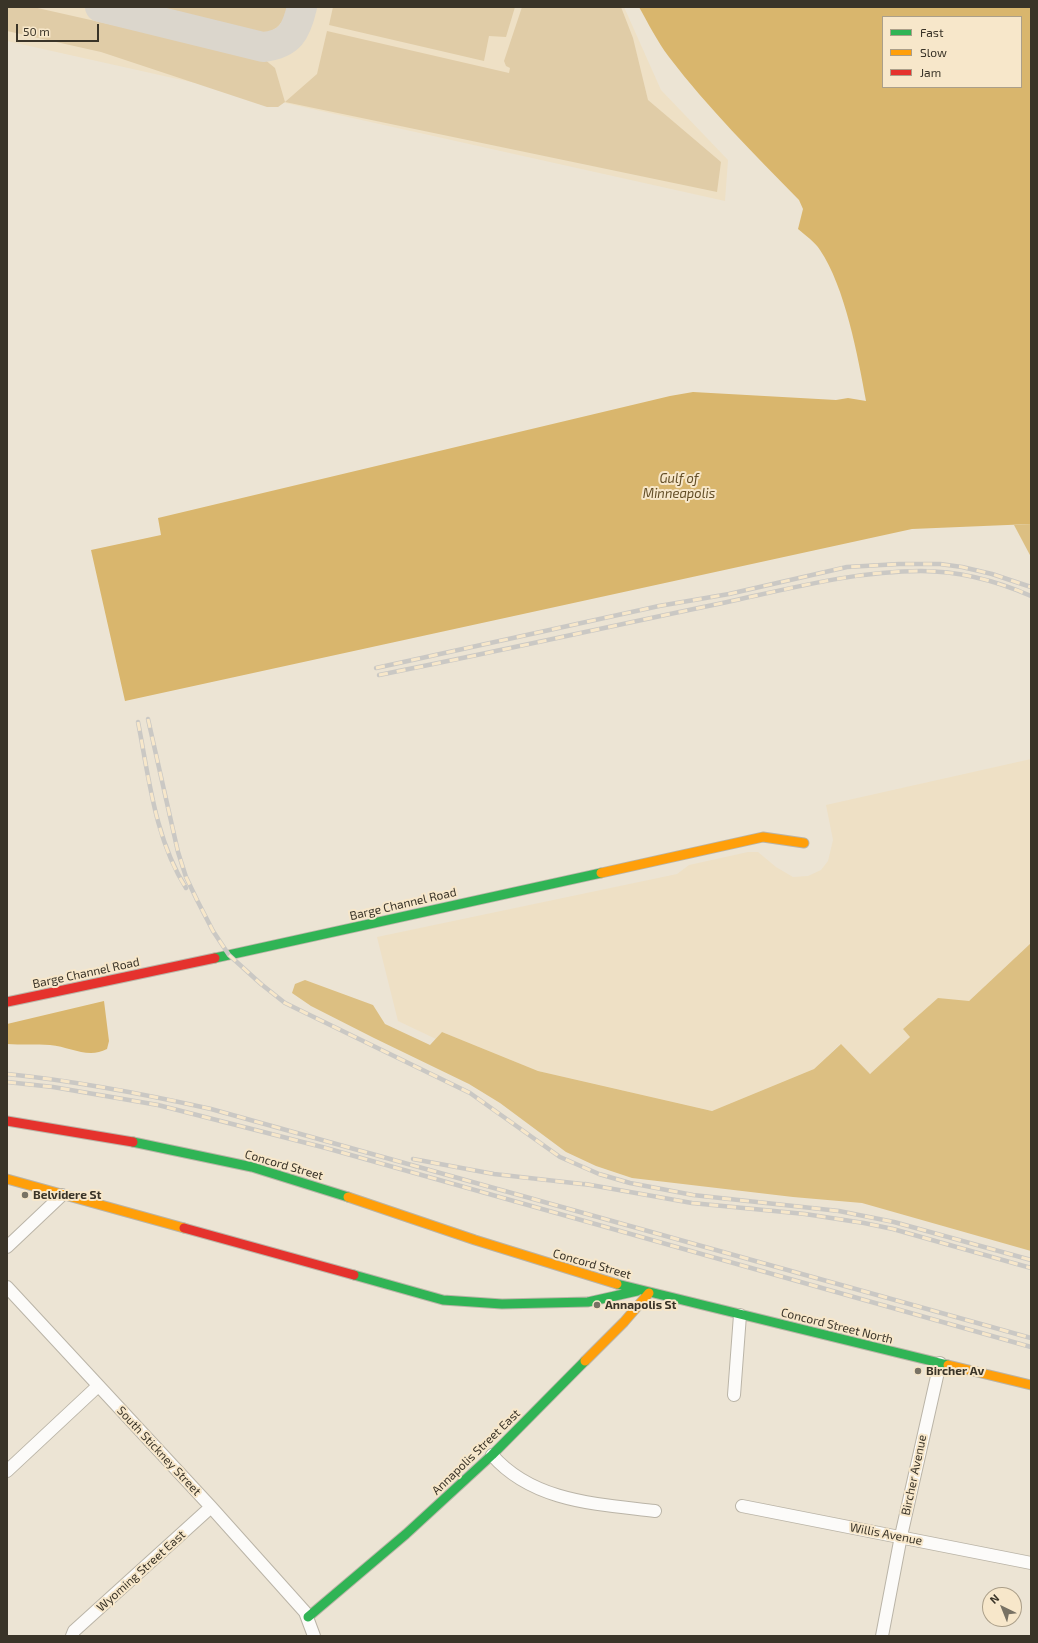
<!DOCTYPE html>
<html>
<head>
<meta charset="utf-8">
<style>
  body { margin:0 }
  #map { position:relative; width:1038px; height:1643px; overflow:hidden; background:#ece4d4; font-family:"Exo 2",sans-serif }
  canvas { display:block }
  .frame { position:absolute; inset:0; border:8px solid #3a3428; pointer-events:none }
  .legend { position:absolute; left:882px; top:16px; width:140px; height:72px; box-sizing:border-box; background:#f7e7ca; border:1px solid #ab9f89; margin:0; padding:5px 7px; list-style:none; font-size:12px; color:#3a3428 }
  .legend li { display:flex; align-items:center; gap:8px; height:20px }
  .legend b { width:20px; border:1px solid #ab9f89 }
  .north { position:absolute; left:982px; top:1587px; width:40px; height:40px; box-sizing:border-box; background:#f7e7ca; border:1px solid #ab9f89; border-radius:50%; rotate:317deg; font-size:11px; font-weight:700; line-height:16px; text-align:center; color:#3a3428 }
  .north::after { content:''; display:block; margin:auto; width:14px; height:18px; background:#787264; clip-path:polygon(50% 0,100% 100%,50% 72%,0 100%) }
  .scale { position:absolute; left:16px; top:24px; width:83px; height:18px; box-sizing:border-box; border:2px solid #3a3428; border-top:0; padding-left:5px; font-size:12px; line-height:14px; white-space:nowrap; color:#3a3428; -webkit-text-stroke:3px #f7e7ca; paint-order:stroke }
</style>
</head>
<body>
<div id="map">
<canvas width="1038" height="1643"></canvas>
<div class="frame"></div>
<ul class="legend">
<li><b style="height:5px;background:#30b455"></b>Fast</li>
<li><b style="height:5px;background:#ff9f0a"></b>Slow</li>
<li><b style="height:5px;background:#e5322d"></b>Jam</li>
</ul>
<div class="north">N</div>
<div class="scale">50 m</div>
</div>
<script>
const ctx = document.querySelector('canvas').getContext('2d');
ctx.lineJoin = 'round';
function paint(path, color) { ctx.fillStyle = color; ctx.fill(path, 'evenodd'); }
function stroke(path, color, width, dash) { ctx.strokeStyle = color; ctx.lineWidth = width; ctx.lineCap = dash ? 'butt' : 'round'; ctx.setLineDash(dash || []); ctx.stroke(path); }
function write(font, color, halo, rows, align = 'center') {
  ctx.font = font + ' "Exo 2",sans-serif'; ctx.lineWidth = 4; ctx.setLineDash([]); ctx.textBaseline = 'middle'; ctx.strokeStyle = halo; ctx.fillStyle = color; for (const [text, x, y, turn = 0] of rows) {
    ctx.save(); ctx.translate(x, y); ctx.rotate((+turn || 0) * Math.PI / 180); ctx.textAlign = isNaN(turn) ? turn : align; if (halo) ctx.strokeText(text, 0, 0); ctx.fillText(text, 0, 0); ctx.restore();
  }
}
paint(new Path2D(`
  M7 7H624L661 90 728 160 725 201 7 41Z
  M1031 759V943L969 1001 903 1029 910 1037 870 1074 840 1044 814 1069 712 1111 538 1071 442 1032 436 1039 398 1021 377 937 677 874 689 865 748 852H758L776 867 793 877 808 876 821 870 828 861 833 840 826 805Z`), '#eee0c5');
paint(new Path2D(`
  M7 7H33L264 59 275 68 285 102 317 74 327 31 509 73 510 68 506 66 504 61 522 7H621L633 38 648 100 721 162 717 192 285 102 278 107H267L101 52 7 31Z
  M146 7H288C284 22 278 30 263 34Z
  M333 7H515L506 37 489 36 484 61 329 25Z`), '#e0cca7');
paint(new Path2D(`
  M1031 524V557L1014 525Z
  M1031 943V1251L862 1203 793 1197 632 1178 596 1166 566 1152 500 1103 469 1084 374 1038 311 1006 292 993 295 984 305 980 373 1005 385 1024 430 1045 442 1032 538 1071 712 1111 814 1069 841 1044 870 1074 910 1037 903 1029 938 998 969 1001Z`), '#dcbf82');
paint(new Path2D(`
  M639 7H1031V524L912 529 125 701 91 550 161 535 158 518 670 396 693 392 836 400 848 398 866 401C858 356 845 287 820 250 815 242 805 235 798 229L803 209 799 200C754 154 708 108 669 57 657 41 648 23 639 7ZM883 17H1021V87H883Z
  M104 1001 109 1041 107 1049C88 1059 71 1047 50 1045 36 1044 21 1045 7 1044V1024Z`), '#d9b66d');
stroke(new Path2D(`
  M100 7 263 47C290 44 296 32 302 7`), '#dbd6cc', 30);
const street = new Path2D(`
  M7 1247 62 1195
  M7 1287 211 1507 305 1612 314 1636
  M734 1395 740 1315
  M492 1455C533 1502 597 1504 655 1511
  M7 1471 98 1386
  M742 1506 1031 1563
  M72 1636 74 1631 211 1507
  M882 1636 901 1536 940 1363`);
const fast = new Path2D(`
  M215 958 601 873
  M133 1142 252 1167 348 1197
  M354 1275 443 1300 502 1304 588 1302 637 1291
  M617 1284 948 1365
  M308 1617 406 1534 492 1455 585 1361`);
const slow = new Path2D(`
  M601 873 763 837 804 843
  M7 1179 184 1228
  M348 1197 475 1240 617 1284
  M585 1361 624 1322 649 1293
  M948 1365 1031 1385`);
const jam = new Path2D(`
  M7 1002 215 958
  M7 1121 133 1142
  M184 1228 354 1275`);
stroke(street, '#bab4a7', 14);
stroke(fast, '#bab4a7', 11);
stroke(slow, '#bab4a7', 11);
stroke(jam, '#bab4a7', 11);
stroke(street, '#fcfbf9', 12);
stroke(fast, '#30b455', 9);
stroke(slow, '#ff9f0a', 9);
stroke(jam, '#e5322d', 9);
const rail = new Path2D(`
  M376 668 659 606 729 594 847 567 899 564H940L962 567 992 574 1031 587
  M379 675C491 653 602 628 713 605 781 591 851 571 921 571 959 571 997 581 1031 596
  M148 719 178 852 186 877 197 900 213 931 229 955 261 984 285 1003 470 1093 560 1157 599 1174 630 1183 693 1195 839 1211 894 1222 1031 1260
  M138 722C149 778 155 839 186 888
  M7 1074C76 1081 144 1094 211 1109L1031 1338
  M7 1082 53 1087 158 1105 326 1148 1031 1347
  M413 1159 494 1174 591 1185
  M585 1184 692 1203 805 1214 864 1223 893 1229 1031 1268`);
stroke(rail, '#cac8c4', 4.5);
stroke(rail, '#f7e7ca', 3, [9]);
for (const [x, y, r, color] of [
  [25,1195,4,"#787264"],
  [597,1305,4,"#787264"],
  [918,1371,4,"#787264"]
]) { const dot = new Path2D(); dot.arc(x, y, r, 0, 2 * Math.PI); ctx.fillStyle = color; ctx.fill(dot); stroke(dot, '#f7e7ca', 1.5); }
write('12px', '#3a3428', '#f7e7ca', [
  ["Barge Channel Road",403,904,-13],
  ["Barge Channel Road",86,973,-12],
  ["Concord Street",284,1165,16],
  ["Concord Street",592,1264,16],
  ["Concord Street North",837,1326,14],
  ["South Stickney Street",159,1451,47],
  ["Annapolis Street East",476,1452,-44],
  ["Bircher Avenue",914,1475,-78],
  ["Willis Avenue",886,1534,11],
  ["Wyoming Street East",141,1571,-42]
]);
write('bold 12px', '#3a3428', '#f7e7ca', [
  ["Belvidere St",33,1195],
  ["Annapolis St",605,1305],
  ["Bircher Av",926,1371]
], 'left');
write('italic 13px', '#634e27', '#f7e7ca', [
  ["Gulf of",679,479],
  ["Minneapolis",679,494]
]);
</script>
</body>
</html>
